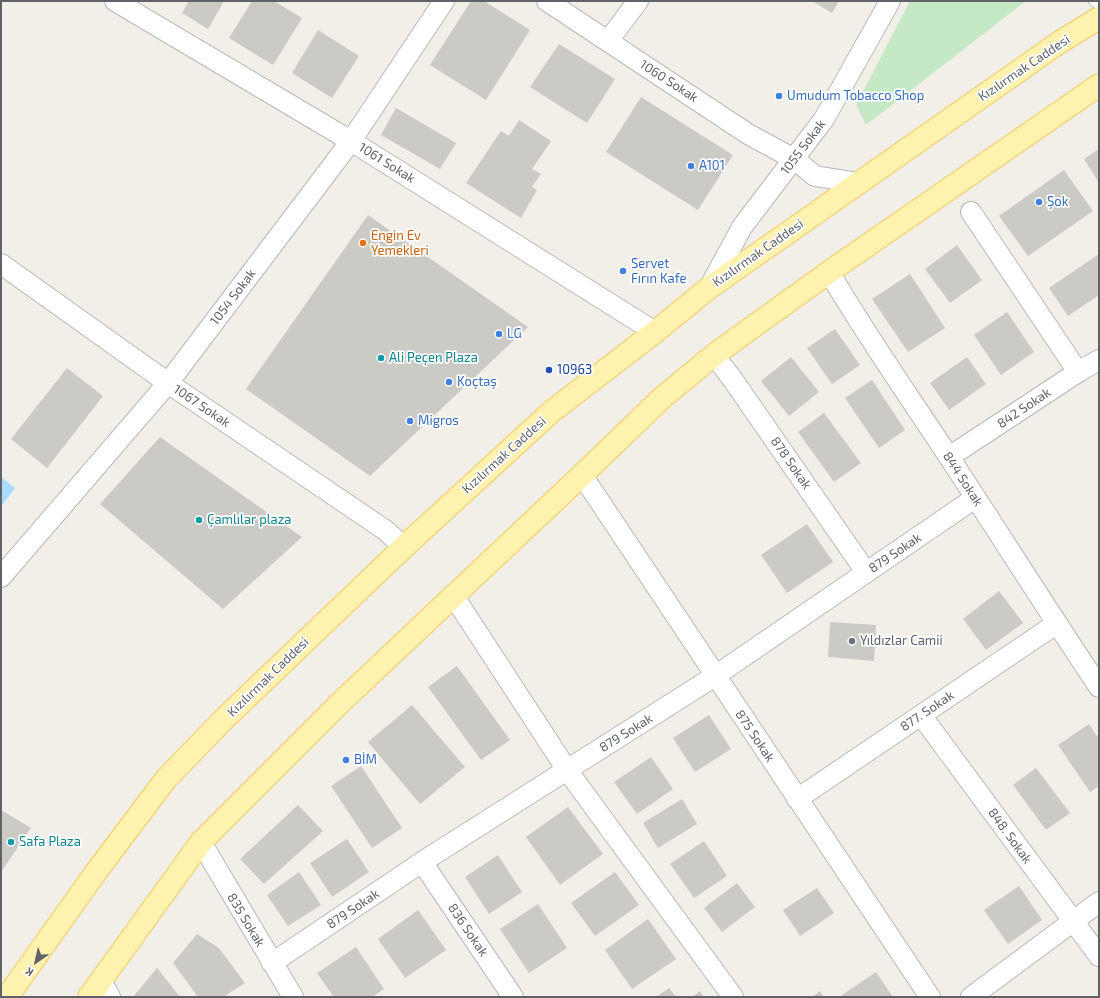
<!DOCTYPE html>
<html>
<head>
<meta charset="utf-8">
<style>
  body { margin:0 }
  #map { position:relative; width:1100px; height:998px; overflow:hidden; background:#f1efe8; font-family:"Exo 2",sans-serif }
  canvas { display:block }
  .frame { position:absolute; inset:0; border:2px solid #5f6368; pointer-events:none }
  .north { position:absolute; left:16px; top:942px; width:40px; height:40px; -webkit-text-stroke:3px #fff; paint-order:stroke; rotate:214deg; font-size:11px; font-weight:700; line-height:16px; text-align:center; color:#5f6368 }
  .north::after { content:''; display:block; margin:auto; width:14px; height:18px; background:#5f6368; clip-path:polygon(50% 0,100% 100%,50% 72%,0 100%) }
</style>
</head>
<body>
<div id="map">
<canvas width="1100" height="998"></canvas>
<div class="frame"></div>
<div class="north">K</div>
</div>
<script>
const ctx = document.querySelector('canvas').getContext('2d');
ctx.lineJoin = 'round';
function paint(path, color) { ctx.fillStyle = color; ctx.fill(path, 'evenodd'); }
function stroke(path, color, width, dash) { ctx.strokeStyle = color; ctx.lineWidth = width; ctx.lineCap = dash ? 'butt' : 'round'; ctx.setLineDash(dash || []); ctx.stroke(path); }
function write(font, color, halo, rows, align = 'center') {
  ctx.font = font + ' "Exo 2",sans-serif'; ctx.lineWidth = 3.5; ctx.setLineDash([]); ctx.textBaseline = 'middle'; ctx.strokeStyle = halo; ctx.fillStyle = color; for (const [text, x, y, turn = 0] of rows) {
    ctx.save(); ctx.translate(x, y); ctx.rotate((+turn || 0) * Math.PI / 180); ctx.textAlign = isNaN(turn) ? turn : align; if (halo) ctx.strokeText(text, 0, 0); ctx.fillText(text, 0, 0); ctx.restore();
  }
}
paint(new Path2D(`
  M910 1H1026L866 125 856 105Z`), '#c5e8c5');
paint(new Path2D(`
  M1 477 15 488 3 504 1 503Z`), '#aadaff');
paint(new Path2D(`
  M189 1H224L208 29 182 13Z
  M252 1H274L302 18 273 65 229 38Z
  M471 1H484L530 30 486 100 430 65Z
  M812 1H839L832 13Z
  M318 30 359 56 332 98 292 73Z
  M559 44 615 79 587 123 530 87Z
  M641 97 733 155 698 210 606 152Z
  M396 108 456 143 440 169 381 135Z
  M519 120 551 141 532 169 541 174 532 187 537 190 521 218 466 183 501 131 509 136Z
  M1099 149V183L1084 159Z
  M1064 170 1093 211 1028 256 999 216Z
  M368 215 528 327 370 476 246 389Z
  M957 245 982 280 950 303 925 269Z
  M1099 254V295L1068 316 1049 288Z
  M910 274 945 328 908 352 872 299Z
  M1007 312 1034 352 1001 375 974 335Z
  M835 329 860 365 832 384 807 348Z
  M791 357 819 392 789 416 761 381Z
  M967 357 986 384 949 410 930 383Z
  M67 368 103 396 47 468 11 439Z
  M872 380 905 430 879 448 845 398Z
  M824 413 861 463 834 482 798 432Z
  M160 437 302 537 223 609 100 504Z
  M807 524 833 562 787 593 761 555Z
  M999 591 1023 623 986 650 963 619Z
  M830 622 876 625 874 661 828 657Z
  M457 666 510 740 481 760 428 687Z
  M412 705 465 767 420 804 368 742Z
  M709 715 731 749 695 772 673 738Z
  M1089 724 1099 739V786L1090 792 1058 745Z
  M651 757 673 789 637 814 614 782Z
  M361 766 402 828 372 848 331 786Z
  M1036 768 1070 813 1046 830 1013 785Z
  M682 799 697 824 658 848 643 823Z
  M298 805 323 831 264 884 240 859Z
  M568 807 603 854 560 885 526 837Z
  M1 810 31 828 1 872Z
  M347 839 369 872 332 897 310 863Z
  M704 841 727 876 694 898 670 864Z
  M498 855 522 892 489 914 465 877Z
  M299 872 321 905 288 926 267 895Z
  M615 872 639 905 595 936 571 903Z
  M737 883 755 907 722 932 704 908Z
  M1019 886 1042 920 1008 944 984 910Z
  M817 888 834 913 800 936 783 910Z
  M538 904 567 948 529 973 500 929Z
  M418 910 446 950 405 978 378 939Z
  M648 919 676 959 632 989 605 950Z
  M197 934 219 948 245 983 223 997H198L173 963Z
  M356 947 384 989 372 997H334L317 973Z
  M157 968 180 997H133Z
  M876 972 893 997H844L842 995Z
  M669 988 676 997H656Z
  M700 991 704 997H692Z
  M820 991 824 997H812Z`), '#cccac5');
const lane = new Path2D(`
  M1094 1 1097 3`);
const street = new Path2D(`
  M115 1 351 141 655 332
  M547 1 748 134 794 159 815 176 858 183
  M608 41 638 1
  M971 212 1078 372
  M1 264 168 383 385 530 404 547
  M829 272C866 335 908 395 949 457 999 533 1048 611 1099 687
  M709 288 742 227 824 119 890 1
  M714 355 733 380 866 572
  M949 457 1078 372 1099 360
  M582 475 930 997
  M1 577 168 383 351 141 444 1
  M453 595 567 770 733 997
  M921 715 1099 956
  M797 799 1056 624
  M201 842 293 997
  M422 862 513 997
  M272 963 422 862 715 676 975 498
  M101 980 110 997
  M971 997 1099 902`);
const primary = new Path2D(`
  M7 997 96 872 166 779 223 720 404 547 551 412 655 332 709 288 1060 42 1099 18
  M89 997 201 842 341 702 582 475 663 397 714 355 829 272 1099 85`);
stroke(lane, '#b5b8bc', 12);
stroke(street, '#b5b8bc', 22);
stroke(primary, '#f2c960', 24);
stroke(lane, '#fff', 10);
stroke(street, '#fff', 20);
stroke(primary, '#fff2af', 22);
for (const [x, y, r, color] of [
  [779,96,4,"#3f7fe0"],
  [691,166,4,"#3f7fe0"],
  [1039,202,4,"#3f7fe0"],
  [363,243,4,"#e8710a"],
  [623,271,4,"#3f7fe0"],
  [499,334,4,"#3f7fe0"],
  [381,358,4,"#0f9aa8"],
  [549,370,4,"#1a4fb4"],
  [449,382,4,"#3f7fe0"],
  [410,421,4,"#3f7fe0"],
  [199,520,4,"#0f9aa8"],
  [852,641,4,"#6b7280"],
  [346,760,4,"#3f7fe0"],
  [11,842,4,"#0f9aa8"]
]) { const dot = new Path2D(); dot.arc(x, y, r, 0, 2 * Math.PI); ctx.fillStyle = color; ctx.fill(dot); stroke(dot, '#fff', 1.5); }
write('13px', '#5f6368', '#fff', [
  ["Kızılırmak Caddesi",1024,68,-34],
  ["1060 Sokak",669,81,33],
  ["1055 Sokak",803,147,-53],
  ["1061 Sokak",387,163,32],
  ["Kızılırmak Caddesi",758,253,-35],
  ["1054 Sokak",233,297,-53],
  ["1067 Sokak",202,406,34],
  ["842 Sokak",1024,408,-34],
  ["Kızılırmak Caddesi",504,455,-42],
  ["878 Sokak",791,463,55],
  ["844 Sokak",963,479,57],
  ["879 Sokak",895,553,-34],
  ["Kızılırmak Caddesi",268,677,-44],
  ["877. Sokak",927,711,-34],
  ["879 Sokak",626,733,-32],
  ["875 Sokak",755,736,56],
  ["848. Sokak",1010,836,54],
  ["879 Sokak",353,909,-34],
  ["835 Sokak",246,920,59],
  ["836 Sokak",468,930,56]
]);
write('13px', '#366cbe', '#fff', [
  ["Umudum Tobacco Shop",787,96],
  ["A101",699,166],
  ["Şok",1047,202],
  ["Servet",631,264],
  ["Fırın Kafe",631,279],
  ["LG",507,334],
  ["Koçtaş",457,382],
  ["Migros",418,421],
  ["BİM",354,760]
], 'left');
write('13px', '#c56008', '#fff', [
  ["Engin Ev",371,236],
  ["Yemekleri",371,251]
], 'left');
write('13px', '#0d838f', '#fff', [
  ["Ali Peçen Plaza",389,358],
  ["Çamlılar plaza",207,520],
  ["Safa Plaza",19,842]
], 'left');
write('13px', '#164399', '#fff', [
  ["10963",557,370]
], 'left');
write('13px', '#5b616d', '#fff', [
  ["Yıldızlar Camii",860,641]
], 'left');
</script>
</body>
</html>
